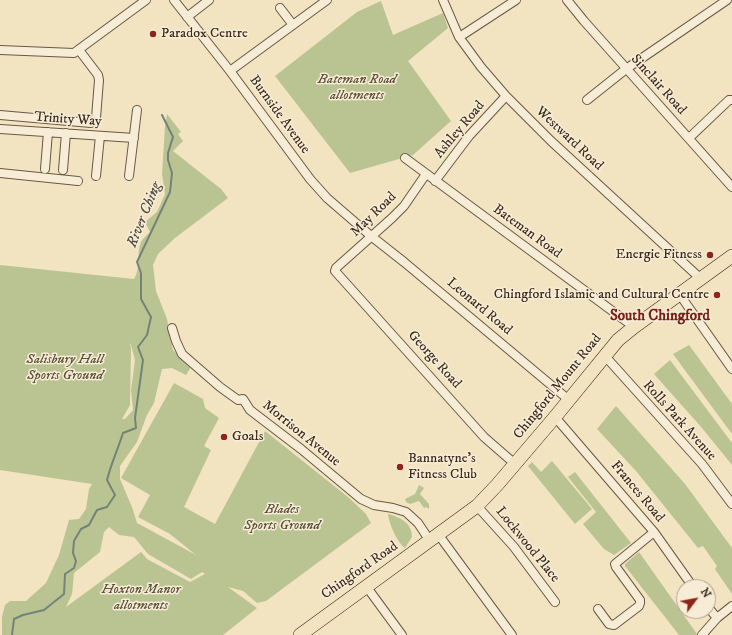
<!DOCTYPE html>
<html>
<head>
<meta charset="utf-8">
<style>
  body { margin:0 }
  #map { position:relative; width:732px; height:635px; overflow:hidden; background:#f2e3c1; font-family:"IM FELL DW Pica",serif }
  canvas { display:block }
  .north { position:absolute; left:676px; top:579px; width:40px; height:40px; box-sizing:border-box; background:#f7edd7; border:1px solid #ac9f8c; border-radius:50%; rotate:58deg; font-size:11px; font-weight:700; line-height:16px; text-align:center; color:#3c2a1b }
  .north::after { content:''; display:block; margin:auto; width:14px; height:18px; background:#8f2418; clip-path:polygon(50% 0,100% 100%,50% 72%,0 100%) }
</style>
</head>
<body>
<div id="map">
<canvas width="732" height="635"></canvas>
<div class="north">N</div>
</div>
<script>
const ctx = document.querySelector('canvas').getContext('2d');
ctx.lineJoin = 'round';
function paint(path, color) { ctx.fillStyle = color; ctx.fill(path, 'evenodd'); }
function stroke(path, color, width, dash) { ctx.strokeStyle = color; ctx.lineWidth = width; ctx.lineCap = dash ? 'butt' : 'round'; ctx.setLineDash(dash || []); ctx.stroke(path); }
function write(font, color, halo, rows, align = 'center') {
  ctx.font = font + ' "IM FELL DW Pica",serif'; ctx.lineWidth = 3; ctx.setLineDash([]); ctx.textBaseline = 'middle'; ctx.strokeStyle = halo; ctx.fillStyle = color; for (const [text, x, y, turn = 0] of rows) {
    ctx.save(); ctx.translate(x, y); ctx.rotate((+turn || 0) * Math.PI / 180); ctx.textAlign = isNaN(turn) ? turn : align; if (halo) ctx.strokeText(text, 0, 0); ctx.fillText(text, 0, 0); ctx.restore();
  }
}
paint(new Path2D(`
  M381 1 393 35 443 13 448 28 408 61 451 121 413 155 350 173 275 76 357 12Z
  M167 114 181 132 178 134 183 141 173 151 221 189 228 198 175 238 158 254 153 265 156 291 167 319 173 350 191 367 186 375 172 368 162 369 154 403 147 415 137 442 120 466V479L132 507 137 523 196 555 170 534 138 517 150 495 121 478 174 383 203 399 205 408 219 418 204 446 211 450 184 507 215 524 265 431 348 497 366 514 371 523 266 601 257 603 243 591 228 587 257 608 223 635H2V617L5 605 10 601H26L46 583 59 555 69 520 79 519 86 509 89 489 92 484 0 470V265L134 279C141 269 136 254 141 242 143 238 147 235 150 232L145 222 157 212 165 194 162 174 165 127ZM129 343 131 345 135 360 131 390 133 410 125 419H122L130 405 131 347ZM109 527 119 535 134 537 148 554 191 579 202 572 205 574 190 582 147 559 141 552 66 607 72 594 74 573 100 552 104 532Z
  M689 345 732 404V434L673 354Z
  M670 360 732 443V465L702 428 654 374Z
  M616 406 685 484 732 548V594L715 569 717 566 703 546 698 548 636 471 597 429Z
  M552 461 592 509 575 524 528 466 532 462 541 472Z
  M575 472 631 543 614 555 604 549 583 524 596 512 568 477Z
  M419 485 424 488 420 494 429 504V509L426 507 424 508 419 501 410 504 406 502 405 499 415 494Z
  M388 514C400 517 412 523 412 537L405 548C397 542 389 524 388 514Z
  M639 552 697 634 696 635H679L625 566V564Z`), '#bac493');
stroke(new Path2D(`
  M12 635 14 619 23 615 44 610 64 594 65 574 74 568 76 561 73 553 74 541 81 529 89 525 97 510 107 507 115 495 107 480C111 464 118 449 123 433L136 428 135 418 143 360 138 347 147 335 151 317 141 299V273L137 262 170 192 172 173 168 160V153L173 137 162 115`), '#758377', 2);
const street = new Path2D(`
  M174 0 230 71 310 179 327 198 371 236 404 262 569 400
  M443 0 459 37 481 67 506 96 551 141 701 279
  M567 0 584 21 732 187
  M280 8 293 25
  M187 17 209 0
  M464 34 516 0
  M0 50 74 53 146 0
  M230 71 327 0
  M587 100 626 69 727 0
  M0 115 91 123 96 118 99 80 98 75 79 50
  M0 129 134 138
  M689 138 729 100H732
  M405 158 634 327
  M45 169 48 132
  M63 170 66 133
  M0 173 78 181
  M426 174 404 206 392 218 336 268 335 271 484 437 515 464
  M96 176 100 136
  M129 176 137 110
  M435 181 469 136 506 96
  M680 295 732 369
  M172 328 176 341 182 354 220 387 238 400 243 399 250 410 301 449 361 499 374 505 393 508 406 512 418 523 430 541
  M605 356 702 464 732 504
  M555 417 654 532 693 587
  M477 506 514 547 555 602
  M438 534 512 635
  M366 586 402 635
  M708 607 717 618
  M598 609 609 624 614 625 639 606 640 603V600L616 567 615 564 654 532
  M702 635 717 618 732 606`);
const primary = new Path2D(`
  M300 635 477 506 497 485 555 417 618 340 634 327 732 256`);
stroke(street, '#6a5844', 10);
stroke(primary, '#3c2a1b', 14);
stroke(street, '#f7edd7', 8);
stroke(primary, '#f2e3c1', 13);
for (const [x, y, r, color] of [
  [153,34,4,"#8f2418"],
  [710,255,4,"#8f2418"],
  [717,295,4,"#8f2418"],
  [224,437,4,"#8f2418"],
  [400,467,4,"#8f2418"]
]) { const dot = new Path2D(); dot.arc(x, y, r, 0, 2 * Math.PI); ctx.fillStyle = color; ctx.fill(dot); stroke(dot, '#f7edd7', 1.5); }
write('14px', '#3c2a1b', '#f7edd7', [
  ["Paradox Centre",161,34],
  ["Energie Fitness",702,255,"right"],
  ["Chingford Islamic and Cultural Centre",709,295,"right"],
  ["Goals",232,437],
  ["Bannatyne's",408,459],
  ["Fitness Club",408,475]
], 'left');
write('italic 14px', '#5c5039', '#f7edd7', [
  ["Bateman Road",357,80],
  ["allotments",357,96],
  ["Salisbury Hall",65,360],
  ["Sports Ground",65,376],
  ["Blades",282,510],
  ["Sports Ground",282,526],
  ["Hoxton Manor",141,590],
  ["allotments",141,606]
]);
write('14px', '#3c2a1b', '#f7edd7', [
  ["Sinclair Road",658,85,48],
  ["Burnside Avenue",279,115,54],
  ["Trinity Way",68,120,4],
  ["Ashley Road",460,130,-50],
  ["Westward Road",569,139,43],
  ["May Road",374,215,-44],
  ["Bateman Road",527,232,36],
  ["Leonard Road",479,307,40],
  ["George Road",434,360,48],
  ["Chingford Mount Road",558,387,-51],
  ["Rolls Park Avenue",679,421,48],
  ["Morrison Avenue",301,434,39],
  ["Frances Road",637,492,50],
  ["Lockwood Place",527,545,51],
  ["Chingford Road",360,571,-35]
]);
write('italic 15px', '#544f42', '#f7edd7', [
  ["River Ching",145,215,-68]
]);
write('bold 15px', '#7a1f14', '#f7edd7', [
  ["South Chingford",660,317]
]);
</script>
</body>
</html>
